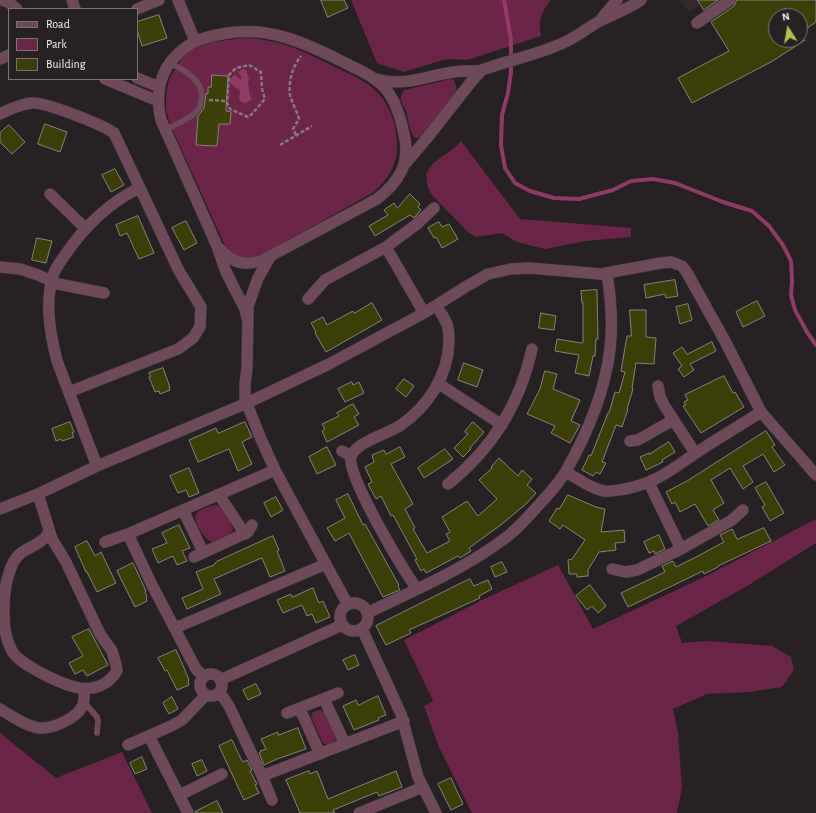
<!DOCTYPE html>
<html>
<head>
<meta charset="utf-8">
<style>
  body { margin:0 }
  #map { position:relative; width:816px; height:813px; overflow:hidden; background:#282124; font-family:"Alegreya Sans",sans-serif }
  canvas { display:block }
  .legend { position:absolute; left:8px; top:8px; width:130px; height:72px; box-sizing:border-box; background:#282124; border:1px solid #797376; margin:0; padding:5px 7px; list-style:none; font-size:12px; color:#f3eef0 }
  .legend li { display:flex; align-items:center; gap:8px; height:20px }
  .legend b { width:20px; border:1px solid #797376 }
  .north { position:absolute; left:768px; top:8px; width:40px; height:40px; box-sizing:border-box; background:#282124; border:1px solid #797376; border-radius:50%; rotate:349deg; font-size:11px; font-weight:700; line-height:16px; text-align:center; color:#f3eef0 }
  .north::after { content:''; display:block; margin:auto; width:14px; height:18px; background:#b7c148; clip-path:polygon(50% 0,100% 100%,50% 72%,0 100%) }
</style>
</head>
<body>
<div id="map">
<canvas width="816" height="813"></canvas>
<ul class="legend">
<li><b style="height:5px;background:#6f495a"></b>Road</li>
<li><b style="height:11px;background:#6a2548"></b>Park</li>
<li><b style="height:11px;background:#3d4006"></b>Building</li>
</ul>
<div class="north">N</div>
</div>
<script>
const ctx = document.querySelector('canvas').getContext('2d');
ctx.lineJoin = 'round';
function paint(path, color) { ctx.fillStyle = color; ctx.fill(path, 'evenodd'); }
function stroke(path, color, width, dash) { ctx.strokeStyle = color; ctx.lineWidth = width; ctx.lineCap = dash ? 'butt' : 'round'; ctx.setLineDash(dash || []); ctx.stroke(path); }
paint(new Path2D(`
  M679 0H707L689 12Z`), '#35282d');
paint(new Path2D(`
  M351 0H551C541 11 538 22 541 36L467 60 450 59 443 60 404 72 377 63Z
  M243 38C282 39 303 51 337 68 352 75 367 81 378 93 390 106 396 124 397 141 399 162 388 181 372 193L265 253C249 261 238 260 226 248L170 124 166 110V96L169 79 181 60 190 50 213 42Z
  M451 79 454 80C456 84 457 89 456 93L421 136 417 138 414 137C408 129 409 118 405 109 403 106 401 102 401 99 400 96 403 93 404 90Z
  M461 141 520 219 631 228V237L586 241 545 249 517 242 502 233 476 237 468 232 431 194 427 184 426 174 433 163 453 149Z
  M215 505C224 507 230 521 233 529L231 533 212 542C205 540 191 520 197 513 201 509 210 506 215 505Z
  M816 519V543L747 586 676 626 682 643 707 641 772 646 791 657 794 670 782 687 749 692 707 694 673 709 678 733 682 787 677 813H472L439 747 424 706 433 701 404 640 482 600 558 565 593 629 704 577Z
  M319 710 325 712 336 738 334 743 328 745 323 743 311 717 313 712Z
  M0 733 56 778 122 752 152 813H0Z`), '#6a2548');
paint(new Path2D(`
  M242 69 246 70 249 79 248 83 249 87V92L252 99 246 103 241 102 239 99 240 91 230 83V79L233 76 235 75 241 80 242 77 238 72Z`), '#903a66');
stroke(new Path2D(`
  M504 0 511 40V72L508 93 502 115 501 145 505 168 515 183 530 191 554 198 579 199 613 190 631 181 653 179 675 183 723 202 752 211 769 226 783 245 791 261 792 281 791 295 795 310 807 332 816 345`), '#903a66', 4);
const building = new Path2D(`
  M321 0H344L348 8 328 17Z
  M698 0H718L704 10Z
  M737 0H816V22L800 33V16H776V40H805L771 62 692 103 678 78 729 51 711 22 734 6Z
  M159 15 167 38 142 46 137 30V22Z
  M212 75 228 76 226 111 231 112 230 124H219L217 146 196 145 198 116 204 108 206 93 208 94V87H211Z
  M45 124 67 132 60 152 38 144Z
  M9 125 25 142 12 154 0 142V133Z
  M115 169 124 185 111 192 102 175Z
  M410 194 420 204 418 207 421 210 414 218 410 215 375 236 369 226 388 215 384 210 394 203 397 208Z
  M138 216 154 253 139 259 127 233 120 236 116 225Z
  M186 221 197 243 184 250 172 228Z
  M439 222 442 227 449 224 458 239 442 248 436 237 434 238 428 228Z
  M37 238 52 241 46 263 32 260Z
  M675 280 678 296 666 298 665 294 646 298 644 285Z
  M597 290 598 339H596L595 356H593L589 376 575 373 579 355 555 351 557 339 581 343 583 342V303H582L581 291Z
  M757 301 765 316 743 327 736 312Z
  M372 303 382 320 326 352 315 333 316 332 311 323 323 317 327 325 353 311 354 313Z
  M688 304 692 320 680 324 676 307Z
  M630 310H646V337L656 338 654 364 636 363 632 388 633 389 627 409H628L622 427 616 425 602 462 606 463 600 474 596 472 593 476 582 470 589 455 591 456 608 413H609L615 392 619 393 625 372 621 371 627 336H631Z
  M541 313 556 316 554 330 539 328Z
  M712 342 716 351 690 364 694 370 684 377 678 369 682 366 673 353 682 347 687 354Z
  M464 363 483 370 477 387 458 380Z
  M163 368 170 387H169L170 390 160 394 159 391 155 392 149 377 151 376 149 373Z
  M545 371 557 374 553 389 580 400 571 421 580 425 570 443 551 433 555 426 527 414 540 389Z
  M724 376 733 393 735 392 744 407 701 433 683 406 686 405 684 402 688 400 685 395Z
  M404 379 414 386 406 397 396 389Z
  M352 382 353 385 359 382 364 393 345 402 338 389Z
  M353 404 359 414 354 417 359 425 327 442 322 431 325 429 322 424 339 416 337 413Z
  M70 422 74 432 72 433 74 437 62 441 61 439 56 441 52 429Z
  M245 422 252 437 242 442 252 464 238 471 229 449 198 462 189 440 216 428 218 433Z
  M473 422 484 432 470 448 471 449 463 457 454 448 468 434 465 432Z
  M766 431 775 445 772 447 785 465 774 472 763 454 743 466 753 482 743 489 730 468 711 480 724 503 713 510 719 520 708 526 695 504 680 512 675 502 672 504 666 492 687 481Z
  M669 442 675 452 662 460 663 462 646 470 640 457 649 453V454Z
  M327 447 336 465 317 474 309 457Z
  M400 447 405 457 391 464 413 504 405 509 415 528 413 529 427 553 450 541 446 534 450 532 442 517 467 501 478 516 497 499 479 480 492 468 491 467 499 458 518 476 522 470 532 479 527 485 536 493 527 503 502 524 469 548 471 551 460 558 458 556 426 573 424 569 421 571 415 560 417 559 393 515 391 516 381 496 376 499 368 484 372 482 365 467 374 462 372 455 384 450 386 454Z
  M445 449 453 459 424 478 418 468Z
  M189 468 199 493 189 497 186 490 178 493 170 476Z
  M766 482 784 513 770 521 762 507 765 505 755 488Z
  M348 494 363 525 365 524 399 585 398 586 400 590 383 597 349 533 335 541 327 528 345 518 336 500Z
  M568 495 596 507 605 509 601 532 624 530 625 542 615 543 616 550 599 552 588 570V576L577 577V574H569L568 560 572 559 585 540 563 525 560 529 549 521 557 508 559 509Z
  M276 497 283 510 271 517 264 503Z
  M179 525 190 548 182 551 187 561 177 565 173 556 158 563 152 549 167 543 162 533Z
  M764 528 771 541 718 566V567L704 574 703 571 628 607 621 593 665 572 662 566 673 561 676 567 696 557 724 542 720 535 732 529 737 539Z
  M659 535 665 549 655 554 654 551 649 553 644 542Z
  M273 536 279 550 277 551 285 571 270 577 262 558 259 559 214 579 221 594 187 609 182 598 203 589 196 572 214 565 216 562Z
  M87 541 95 556 101 552 116 583 97 592 87 572H86L75 547Z
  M502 562 507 572 495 577 491 567Z
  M133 563 146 591 145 592 147 597 146 598 147 601 135 607 117 571Z
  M470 579 474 586 488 580 492 589 479 596 480 598 409 630 411 633 386 645 376 626Z
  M590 585 606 606 598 613 592 606 587 610 576 596Z
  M313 588 319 603 323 601 330 617 316 623 312 614 307 616 302 605 283 613 277 600 291 594 292 597Z
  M89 629 108 665 87 676 83 670 75 674 69 663 83 656 72 637Z
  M176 650 182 663 189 680 188 681 189 685 177 690 167 670 165 671 158 658Z
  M355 655 359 665 348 670 343 660Z
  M256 684 261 694 248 700 243 690Z
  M378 696 386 715 378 718 379 720 354 730 343 706 356 700 358 705Z
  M172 697 178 709 169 714 163 703Z
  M298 728 306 749 277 759 264 765 259 753 261 752 260 751 266 749 261 739 278 732V735Z
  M232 740 241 759 243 762 247 760 252 770 250 771 257 784 255 785 259 793 244 800 219 746Z
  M142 757 147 769 135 774 130 763Z
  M202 760 207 771 197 776 192 764Z
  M309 771 310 774 317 771 328 799 396 771 402 787 379 796 377 792 333 810 335 813H300L286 780Z
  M451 778 463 804 451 810 438 784Z
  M217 801 223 813H195V812Z`);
paint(building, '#3d4006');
stroke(building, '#82837b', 1);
const lane = new Path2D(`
  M165 130C175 125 197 116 200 106 201 101 202 95 201 90 198 77 180 68 170 63
  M84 702 97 717 98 721 97 733`);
const street = new Path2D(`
  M2 0 8 2 17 9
  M72 0 75 9
  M178 0 195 41
  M137 9 159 0
  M602 18 617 0
  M697 23 730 0
  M0 59 9 55
  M137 78 159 87
  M105 79 158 101
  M376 79C406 87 425 76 454 72 463 70 473 72 482 70 509 60 537 55 563 43 577 37 587 28 600 21 614 14 628 9 641 0
  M0 114C10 109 21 104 32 103 46 102 103 125 114 133L179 271 201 307 200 327 193 338 178 349 69 392
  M406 163 427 138 471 82 482 70
  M50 194 86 229
  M217 246C231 261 240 267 261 261L377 199C399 182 411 163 404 134 401 120 397 104 388 92 377 77 359 70 343 62 304 42 266 25 222 34 199 38 187 43 172 60 158 77 156 100 161 120L217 246 226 272 245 309 247 318
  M386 247 417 224 434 208
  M270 257 258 278 248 306 247 368 245 384V399L261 439 275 470 348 605
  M0 267 20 269 38 275 58 284 104 293
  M308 299 325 280 386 247 424 313
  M439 384 502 425
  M658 386 660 397 664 405 695 453
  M630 441 638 440 673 420
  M342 451 351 456
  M97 466 57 361C50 333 44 301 54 273 56 267 61 261 65 255 84 227 109 203 139 188
  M566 472C577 478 591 489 604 491 611 492 618 490 625 489 656 483 671 470 696 453 717 439 739 426 761 412
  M649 483 681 549
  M448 484C492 449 520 404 532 349
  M38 494 52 539 66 562 100 634 112 651 116 665 117 671C97 701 66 686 41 673 31 667 18 661 12 651 0 630 2 585 13 563 19 550 31 549 41 541 45 539 47 535 49 532
  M219 495 245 534
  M0 509 38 494 97 466 247 403 329 364 424 313 467 286 488 274 511 269 529 268 601 274 661 263 671 262 677 264 682 266 686 271 725 341 761 412 816 475
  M183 510 203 552
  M128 534 151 583 196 669 204 677
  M105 542 128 534 275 470
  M194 557 248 532 252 525
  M612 569 626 572 637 570 681 549 732 520 743 510
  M417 589C404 571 346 475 351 457 355 442 388 434 401 425 428 406 448 376 449 342 449 336 449 329 447 324 444 317 440 311 436 306
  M340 617a14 14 0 1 1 28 0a14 14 0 1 1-28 0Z
  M367 613C415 590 465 569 508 536 518 528 527 518 536 508 546 497 558 485 566 471 587 434 605 392 610 349 613 324 611 299 607 274
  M175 628 326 564
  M200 685a11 11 0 1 1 22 0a11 11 0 1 1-22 0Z
  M220 680 342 625
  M218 693 223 697 229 706 262 776 404 721
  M324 699 345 744
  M0 709C11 716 26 726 39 728 53 729 75 719 82 707 85 702 84 695 84 689
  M300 709 320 754
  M287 713 338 693
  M149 736 188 813
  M128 745 171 726 182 720 206 695
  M262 776 272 800
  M423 787 436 813
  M180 795 222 774
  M359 813 423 787 418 777 401 714 362 629`);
stroke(lane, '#443e41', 6);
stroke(street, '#443e41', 12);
stroke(new Path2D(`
  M249 65 261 72 262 89 265 99 250 116 248 117 230 109 227 103 229 75 236 68Z
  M209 100 227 101
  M296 135 293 129 299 119C297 111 292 103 290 95 288 81 293 66 301 56
  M280 145 312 126`), '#817b7d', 2.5, [4, 2]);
stroke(lane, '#6f495a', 5.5);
stroke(street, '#6f495a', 11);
</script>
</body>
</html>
